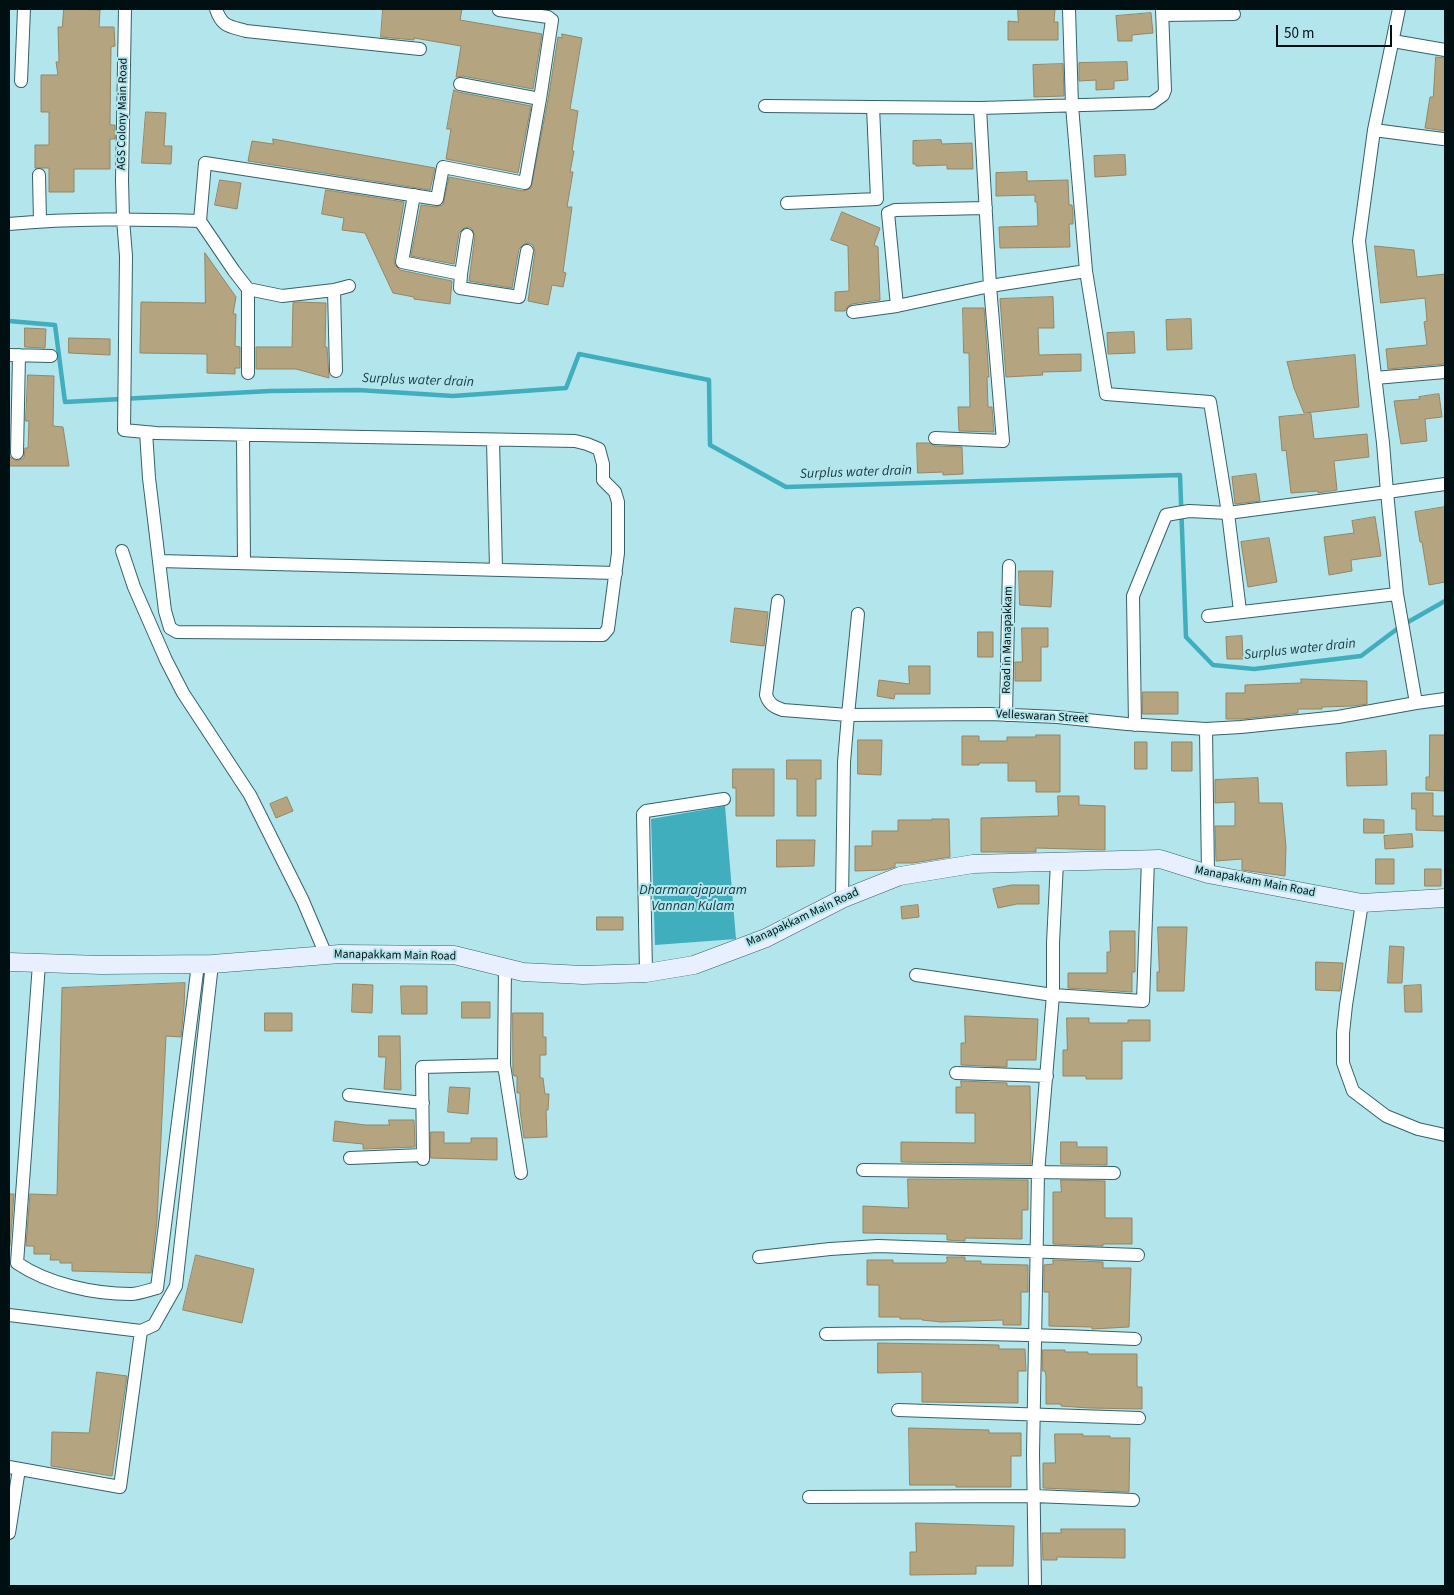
<!DOCTYPE html>
<html>
<head>
<meta charset="utf-8">
<style>
  body { margin:0 }
  #map { position:relative; width:1454px; height:1595px; overflow:hidden; background:#b3e5ed; font-family:"Source Sans 3",sans-serif }
  canvas { display:block }
  .frame { position:absolute; inset:0; border:10px solid #000f11; pointer-events:none }
  .scale { position:absolute; left:1276px; top:25px; width:116px; height:22px; box-sizing:border-box; border:2px solid #000f11; border-top:0; padding-left:6px; font-size:15px; line-height:18px; white-space:nowrap; color:#000f11; -webkit-text-stroke:4px #b3e5ed; paint-order:stroke }
</style>
</head>
<body>
<div id="map">
<canvas width="1454" height="1595"></canvas>
<div class="frame"></div>
<div class="scale">50 m</div>
</div>
<script>
const ctx = document.querySelector('canvas').getContext('2d');
ctx.lineJoin = 'round';
function paint(path, color) { ctx.fillStyle = color; ctx.fill(path, 'evenodd'); }
function stroke(path, color, width, dash) { ctx.strokeStyle = color; ctx.lineWidth = width; ctx.lineCap = dash ? 'butt' : 'round'; ctx.setLineDash(dash || []); ctx.stroke(path); }
function write(font, color, halo, rows, align = 'center') {
  ctx.font = font + ' "Source Sans 3",sans-serif'; ctx.lineWidth = 4; ctx.setLineDash([]); ctx.textBaseline = 'middle'; ctx.strokeStyle = halo; ctx.fillStyle = color; for (const [text, x, y, turn = 0] of rows) {
    ctx.save(); ctx.translate(x, y); ctx.rotate((+turn || 0) * Math.PI / 180); ctx.textAlign = isNaN(turn) ? turn : align; if (halo) ctx.strokeText(text, 0, 0); ctx.fillText(text, 0, 0); ctx.restore();
  }
}
paint(new Path2D(`
  M725 806 736 939 655 945 651 819Z`), '#40aebd');
stroke(new Path2D(`
  M9 321 55 325 65 402 270 391 358 390 453 396 566 388 579 354 709 380 710 445 786 487 1180 475 1186 637 1213 665 1254 669 1361 656 1401 626 1445 601`), '#40aebd', 4.5);
const building = new Path2D(`
  M64 9 100 10 99 27H114L115 46 111 47 110 125H115V139H110V169H74V192H49V168H35V145H49V112H41V75H58L56 62H59L58 27H62Z
  M383 9H462L460 20 542 34 533 89 462 76 456 77 461 46 414 38V40L381 37Z
  M1018 9H1055L1054 22H1058V40H1008V21L1018 22Z
  M1151 13 1153 33 1132 35V41H1118L1116 16Z
  M562 34 582 38 570 109 578 111 572 151H574L570 172H573L567 207H572L563 272 566 273 563 287 552 285 548 305 528 301 535 252 533 245 529 243 524 244 519 249 512 288 469 281 475 236 472 229 469 227 464 228 459 233 454 264 411 256 421 205 436 207 443 205 449 177 523 191 531 188 548 100 558 37 562 38Z
  M1436 57 1445 58V131L1425 128 1430 97H1433Z
  M1127 62 1128 80 1114 81V89L1096 90V80L1079 81V63Z
  M1063 64 1064 96 1034 97 1033 65Z
  M454 90 458 92 531 106 518 173 446 159 451 129H447Z
  M146 112 166 113 164 146H172L171 164 142 163Z
  M273 139 435 168 430 190 248 161 252 141 273 144Z
  M941 140 942 144 972 143 973 169H947V165L916 166V164H913V141Z
  M1125 155 1126 175 1095 177 1094 156Z
  M1027 172V181L1068 180 1069 205H1072L1073 212V224H1069L1070 247 1000 248 999 227 1038 226 1037 202H1035V195L996 196V173Z
  M220 180 241 183 237 209 215 205Z
  M326 190 404 202 394 261 395 265 400 270 452 281 450 304 414 299V297L393 293 365 233 342 230 344 218 322 214Z
  M842 212 880 228 874 245 878 247 880 300 852 304 848 306 845 311H835V292L849 291 848 246 831 240Z
  M1375 246 1414 250 1417 277 1445 274V364L1388 369 1386 349 1427 345 1424 322 1427 321 1425 298 1381 303Z
  M205 253 236 297 233 314H236L235 346 240 347V368H235V374L207 373V354L140 353 141 302 205 303Z
  M1053 297 1054 328H1038L1039 355 1081 354V371L1042 372 1043 375 1006 377 1000 299Z
  M298 302 326 303 325 347H327L329 378 296 369H256V347H292L293 303Z
  M963 308H984L989 377H987L988 407H992L994 432 959 431 958 407H970L969 353H964Z
  M1191 319 1192 349 1167 350 1166 320Z
  M25 328 46 329 45 348 25 347Z
  M1134 332 1135 353 1108 354 1107 333Z
  M69 338 110 339V355L69 353Z
  M1355 355 1359 407 1304 413 1294 388 1287 362Z
  M28 375 54 376 53 426 63 427 69 466H9V448L10 457 17 461 24 458 25 448H28L29 421H26Z
  M1439 394 1442 417 1425 419 1427 441 1401 444 1394 401 1420 399 1419 397Z
  M1311 414 1314 439 1367 434 1369 457 1334 461 1337 490 1318 493V491L1291 493 1286 450 1282 451 1279 417Z
  M917 443H929L935 446 962 447 963 474 943 475V472L918 473Z
  M1256 474 1260 501 1235 504 1232 477Z
  M1445 507V582L1429 585 1422 542H1420L1415 512Z
  M1375 517 1381 556 1351 560 1352 571 1329 575 1324 537 1354 533 1352 521Z
  M1269 538 1277 582 1248 587 1241 542Z
  M1019 571H1053L1051 607 1020 605Z
  M735 608 768 612 764 646 731 642Z
  M1022 628H1048V647H1041V681H1015V662H1022Z
  M978 632H993V657H978Z
  M1242 636 1243 659H1227L1226 637Z
  M909 666H930V694H895L894 699 877 696 879 680 909 684Z
  M1301 679 1367 681V704L1353 706 1322 707V709H1298V713L1242 719H1226V693H1245V685L1301 683Z
  M1143 692H1178V714H1143Z
  M1036 735H1060V792H1036V781H1008V763H979V765H962V736H979V741H1007V737H1036Z
  M1430 735H1445L1444 791 1426 790V777H1429Z
  M858 740H882L881 775 858 774Z
  M1135 742H1147V769H1135Z
  M1172 742H1192V771H1172Z
  M1386 751 1387 785 1347 786 1346 753Z
  M787 760H821V779H816V816H797V779H787Z
  M733 769H774V816H736V788H733Z
  M1258 778 1259 803H1282L1286 847 1285 876 1242 870V859L1216 861 1215 826H1235V802L1215 803V780Z
  M1412 793H1433V816H1445V831L1416 830V809H1412Z
  M1058 796H1079V805L1105 806V850L1036 848V852H981V818L1058 816Z
  M287 797 293 811 276 818 270 804Z
  M932 819H949L950 857 913 863H895V867L885 870 855 871V846H872V831H898V820H932Z
  M1364 819 1384 820V833H1364Z
  M1412 834 1413 847 1385 849 1384 836Z
  M777 840H815L814 866 777 867Z
  M1376 859H1394V884H1376Z
  M1425 869H1441V886H1425Z
  M1012 885H1039V904H1017L998 908 993 889Z
  M918 905 919 917 902 919 901 907Z
  M597 917H623V930H597Z
  M1158 927H1187L1184 991H1157V972H1159Z
  M1110 931H1135V972H1132V992L1068 988V973H1107V952H1110Z
  M1390 946 1404 947 1402 983H1388Z
  M1316 962 1343 963 1340 991 1316 990Z
  M185 983 184 1007 181 1037 166 1036 157 1220 151 1273 72 1271V1263H60V1260H50L51 1254H34V1246H26L30 1194 57 1195 62 988Z
  M353 984 373 985 372 1013 352 1012Z
  M1421 985 1422 1012H1405L1404 986Z
  M401 986H427V1014H402Z
  M462 1002H490V1018H462Z
  M265 1013H292V1031H265Z
  M513 1013H543V1037H546V1055H540V1078H543L545 1094H549L548 1110H546L547 1137 524 1138 520 1110V1093H517V1076H514L513 1073Z
  M965 1016 1038 1019 1036 1060H1007V1067L961 1065V1043H965Z
  M1067 1018H1089V1023H1128V1020H1150V1041H1122V1079H1086V1076H1063V1050H1067Z
  M379 1036H400L401 1090 384 1089 386 1057H379Z
  M961 1081 1007 1083V1086H1030L1031 1164 901 1162V1142L975 1143V1113H956V1087H961Z
  M450 1087 470 1088 468 1114 448 1112Z
  M389 1120H414L415 1147 363 1149V1144L333 1141 335 1121 365 1125H389Z
  M431 1132H444V1143H471V1138H497V1160L431 1158Z
  M1061 1142H1077V1147H1107V1165L1061 1164Z
  M908 1179 1028 1180V1210H1022V1239L965 1238V1241L947 1240V1234L863 1233V1206L908 1208Z
  M1061 1180 1105 1181V1218H1132V1244H1103V1246L1053 1244V1192H1061Z
  M9 1194H14L10 1246H9Z
  M196 1255 254 1269 242 1323 183 1310Z
  M947 1257H965V1261H981V1264L1028 1265V1292H1021V1325H1003V1320L941 1322 922 1320V1319H900V1317H879V1285H867V1260H893V1263H945L947 1261Z
  M1053 1260 1103 1262V1268H1131L1129 1327 1092 1329V1327L1049 1326V1292H1044V1265L1053 1264Z
  M878 1343 999 1345V1349H1025L1026 1371H1018V1403L922 1402V1373L921 1372 878 1373Z
  M1043 1350H1065V1352H1088V1354H1137V1387H1142V1409L1089 1408 1061 1406V1404H1046V1376L1045 1371H1043Z
  M97 1372 127 1376 112 1476 51 1466 52 1432 89 1433Z
  M909 1428 989 1430V1433H1021V1456H1011V1487H956V1485H910Z
  M1055 1434H1083V1436H1110V1438H1130L1129 1492 1043 1488V1463H1055Z
  M916 1523 1014 1526 1013 1566H976V1574L910 1575V1552H916Z
  M1061 1529H1125V1558L1057 1557V1560H1043L1042 1533H1061Z`);
paint(building, '#b4a480');
stroke(building, '#958663', 1);
const street = new Path2D(`
  M125 9 122 180 123 219 126 256 124 430 156 433 575 441 587 444 599 449 603 464V480L615 492 618 502V553L608 629 603 635H594L177 632 170 628 165 611 149 478 146 432
  M216 9C222 27 229 26 246 31L420 49
  M1069 9 1072 106 1086 271 1106 394 1210 402 1228 513 1387 492 1397 594 1416 703 1445 699
  M1399 9 1374 130 1359 241 1383 443 1387 492 1445 484
  M499 10 548 17 552 20 540 99
  M1163 15 1234 14
  M1393 41 1445 50
  M21 81 24 9
  M765 106 980 108 1152 103 1163 95 1165 90 1162 9
  M1374 130 1443 139
  M39 175 40 221
  M414 195 402 262 461 274 467 235
  M787 203 877 199 873 107
  M986 208 895 210 888 213 897 306 990 286 1086 271
  M9 224C73 218 136 219 200 221
  M461 274 460 288 519 297 527 251
  M349 286 334 290 282 296 248 289 234 271 200 221 205 163 437 199 443 167 525 183 540 99 460 84
  M334 290 336 371
  M853 312 897 306
  M9 355 51 356
  M248 373V289
  M1375 378 1445 372
  M243 435 244 563
  M935 438 1003 441 990 286 980 108
  M493 440 496 569
  M17 453 19 355
  M122 551 134 587 166 660 183 693 250 795 303 901 326 955
  M159 561 616 573
  M778 601 766 695C769 704 774 707 783 710L848 715 858 614
  M1208 616 1397 594
  M1006 715 1009 566
  M1135 725 1133 596 1166 515 1189 511 1228 513 1240 611
  M1206 729 1208 874
  M842 899 844 762 848 715 990 714 1057 717 1127 724 1206 729 1241 727 1338 717 1416 703
  M1362 903 1346 1005 1343 1033V1063L1353 1091 1386 1116 1418 1129 1445 1135
  M39 964 17 1263C48 1284 93 1294 131 1294 139 1294 149 1290 157 1288L198 964
  M505 968 504 1065 521 1173
  M646 973 643 814 646 811 724 799
  M916 975 1053 995 1143 1001 1148 860
  M956 1073 1047 1076
  M349 1095 423 1103
  M350 1158 423 1155
  M423 1159 422 1067 504 1065
  M863 1170 1114 1173
  M759 1257 830 1249 878 1246 1138 1255
  M9 1315 141 1331 154 1325 176 1286 212 964
  M826 1334C929 1332 1032 1334 1135 1339
  M898 1410 1139 1418
  M9 1467 120 1487 141 1331
  M809 1497 1034 1496 1133 1500
  M9 1533 19 1469
  M1035 1586 1033 1454 1038 1173 1053 995V943L1057 862`);
const secondary = new Path2D(`
  M9 962 101 965 212 964 340 954 454 955 523 972 583 975 646 973 694 965 766 938 842 899 900 876 973 864 1160 859 1208 874 1362 903 1445 898`);
stroke(street, '#336269', 14);
stroke(secondary, '#336269', 19);
stroke(street, '#fff', 12);
stroke(secondary, '#e8effe', 18);
write('12px', '#000f11', '#b3e5ed', [
  ["AGS Colony Main Road",123,114,-89],
  ["Road in Manapakkam",1008,640,-89],
  ["Velleswaran Street",1042,717,3],
  ["Manapakkam Main Road",1255,882,11],
  ["Manapakkam Main Road",803,918,-25],
  ["Manapakkam Main Road",395,956,1]
]);
write('italic 14px', '#18393e', '#b3e5ed', [
  ["Surplus water drain",418,381,2],
  ["Surplus water drain",856,473,-2],
  ["Surplus water drain",1300,650,-6],
  ["Dharmarajapuram",693,891],
  ["Vannan Kulam",693,907]
]);
</script>
</body>
</html>
